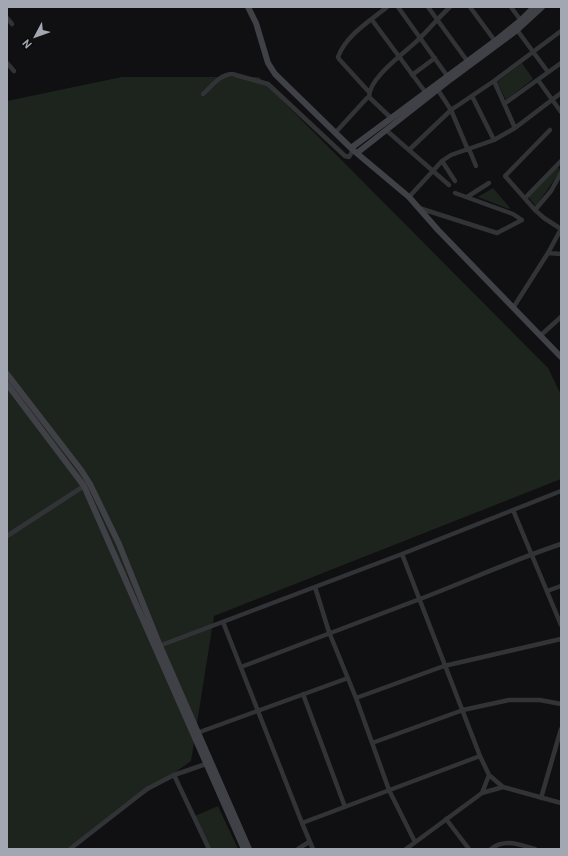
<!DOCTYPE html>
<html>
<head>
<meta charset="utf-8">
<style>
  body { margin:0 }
  #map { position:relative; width:568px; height:856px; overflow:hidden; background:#101012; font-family:Cabin,sans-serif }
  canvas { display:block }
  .frame { position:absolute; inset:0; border:8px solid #a3a7b1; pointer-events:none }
  .north { position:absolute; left:16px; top:16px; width:40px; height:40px; -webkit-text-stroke:3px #0b0b0c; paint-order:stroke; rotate:229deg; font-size:11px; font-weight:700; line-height:16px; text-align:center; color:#a3a7b1 }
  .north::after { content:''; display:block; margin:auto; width:14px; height:18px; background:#a3a7b1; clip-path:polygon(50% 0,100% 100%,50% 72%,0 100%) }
</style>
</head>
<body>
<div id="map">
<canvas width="568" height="856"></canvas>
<div class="frame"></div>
<div class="north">N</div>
</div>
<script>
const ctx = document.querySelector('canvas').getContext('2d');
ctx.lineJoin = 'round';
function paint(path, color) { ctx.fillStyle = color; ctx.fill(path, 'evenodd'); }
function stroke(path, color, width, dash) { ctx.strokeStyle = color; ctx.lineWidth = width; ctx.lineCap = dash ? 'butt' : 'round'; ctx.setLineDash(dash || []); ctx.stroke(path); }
paint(new Path2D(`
  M522 63 533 79 506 100 497 82Z
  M122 77H259L548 368 561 395V479L214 616 191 761 67 849H7V101Z
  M557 167 561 170 536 206 528 197Z
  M493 188 510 208 509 209 478 197Z
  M218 806 238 849H211L195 816Z`), '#1d241e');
stroke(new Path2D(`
  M398 7 448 77
  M428 7 468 62
  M470 7 495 41
  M511 7 522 22
  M7 18 12 24
  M372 20 426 93
  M517 30 548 72
  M7 63 14 71
  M412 75 435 58
  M538 80 561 112
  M494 81 515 128
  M438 90 451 110 468 150
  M369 92 339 59 338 57C346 35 370 21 387 7
  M203 94C212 86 219 75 232 74L268 84 345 156 349 157 353 150
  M472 96 494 140
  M369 97C369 77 406 52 419 39 430 28 439 17 450 7
  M504 104 561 63
  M386 130 449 185
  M550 130 505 176 535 210 544 218 561 229
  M335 133 367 98 369 97 391 118
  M469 149 476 166
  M409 150 451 110 494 81 561 31
  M442 161 455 181
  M409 197 442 161 451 155 494 140 515 128 561 93
  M467 197 489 183
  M525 198 561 161
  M419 208 497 233 522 220 513 214 455 193
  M535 210 551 191 561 173
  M548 253 561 254
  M513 308 548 253 561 229
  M541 335 561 317
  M513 510 561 625
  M7 536 84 486
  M402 554 480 756 489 775 503 787
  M315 587 329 632 356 698 389 790 415 842
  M547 591 561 586
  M223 622 302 823 313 849
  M159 646 402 554 561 491
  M241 667C300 644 360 622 420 599 467 581 513 560 561 544
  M303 694 345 807
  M356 698 444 666 561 639
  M197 733 348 678
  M372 743 463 710 509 700H540L561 704
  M174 775 209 849
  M482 793 489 775
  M541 798 561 729
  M446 819 469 849
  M302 823 480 756
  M70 849 147 789 174 775 206 764
  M298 849 309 842
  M406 849 482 793 503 787 561 803
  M491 849C505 838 520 845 535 849`), '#323336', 4.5);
stroke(new Path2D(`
  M248 7 256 23 268 63 275 74 353 150 409 197 438 230 561 357
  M351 148 495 41 521 20 534 7
  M357 153 451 79 517 30 542 7
  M7 374 81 470 90 484 119 544 160 646 249 849
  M7 384 84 486 244 849`), '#404146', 6);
</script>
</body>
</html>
